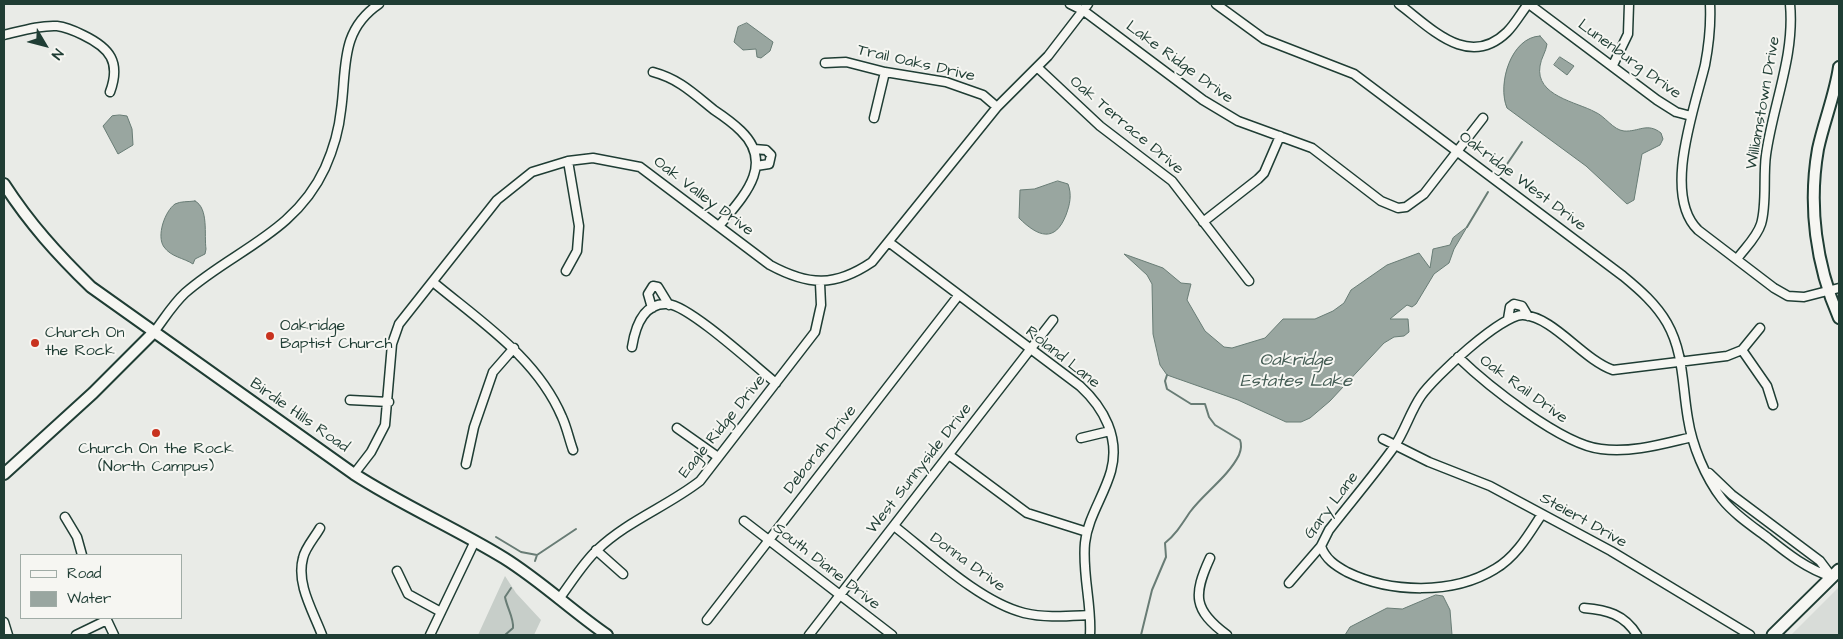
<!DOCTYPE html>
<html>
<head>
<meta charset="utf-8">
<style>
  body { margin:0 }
  #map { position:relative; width:1843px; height:639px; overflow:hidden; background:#e9ebe7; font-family:"Architects Daughter",sans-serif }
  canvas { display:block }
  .frame { position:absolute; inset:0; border:5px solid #1f3d34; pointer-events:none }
  .legend { position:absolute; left:20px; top:554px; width:162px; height:65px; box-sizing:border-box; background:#f6f6f2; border:1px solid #a0aca6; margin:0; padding:6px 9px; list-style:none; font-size:15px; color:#1f3d34 }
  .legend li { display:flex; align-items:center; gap:10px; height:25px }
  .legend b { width:25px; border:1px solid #a0aca6 }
  .north { position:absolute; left:20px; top:20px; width:50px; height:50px; -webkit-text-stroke:4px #f6f6f2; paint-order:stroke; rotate:127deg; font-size:14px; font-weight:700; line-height:20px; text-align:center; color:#1f3d34 }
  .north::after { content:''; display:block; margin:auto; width:18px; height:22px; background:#1f3d34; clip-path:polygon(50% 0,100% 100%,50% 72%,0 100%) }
</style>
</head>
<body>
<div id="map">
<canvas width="1843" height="639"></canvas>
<div class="frame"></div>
<ul class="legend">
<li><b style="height:6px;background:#f6f6f2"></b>Road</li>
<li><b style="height:14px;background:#99a6a0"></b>Water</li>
</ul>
<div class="north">N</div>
</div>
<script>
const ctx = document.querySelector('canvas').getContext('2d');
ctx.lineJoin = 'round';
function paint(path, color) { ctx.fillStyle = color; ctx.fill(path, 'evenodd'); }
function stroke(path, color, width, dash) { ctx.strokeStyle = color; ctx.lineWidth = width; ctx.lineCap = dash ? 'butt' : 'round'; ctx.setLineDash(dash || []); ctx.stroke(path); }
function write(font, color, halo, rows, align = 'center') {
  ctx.font = font + ' "Architects Daughter",sans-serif'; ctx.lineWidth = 4; ctx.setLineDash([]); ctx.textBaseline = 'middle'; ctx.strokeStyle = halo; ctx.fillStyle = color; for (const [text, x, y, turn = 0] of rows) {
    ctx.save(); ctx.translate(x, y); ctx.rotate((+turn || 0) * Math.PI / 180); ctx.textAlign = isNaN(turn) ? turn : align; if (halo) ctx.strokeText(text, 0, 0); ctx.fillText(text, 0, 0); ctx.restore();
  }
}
paint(new Path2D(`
  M1839 587V635H1791Z`), '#d8dcd8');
paint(new Path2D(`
  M505 576 516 593 541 620 534 635H478Z`), '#c7cec9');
const water = new Path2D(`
  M747 23 773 42 770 51 761 58 757 57 756 49 743 50 734 42 738 27Z
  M1540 36 1547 44C1546 52 1541 58 1540 66 1535 96 1577 102 1595 112 1605 116 1613 130 1624 131 1639 132 1647 122 1661 133L1663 139 1660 145 1642 154 1634 200 1627 204 1586 166 1507 108C1497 84 1511 37 1540 36Z
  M1560 57 1574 66 1567 75 1554 65Z
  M120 115 127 116 132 129 133 145 118 154 103 126 112 116Z
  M1058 181 1068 184C1072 195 1070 204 1066 215 1055 243 1038 237 1019 218L1020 190 1034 189Z
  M195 201C209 208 204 235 206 249L205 254 195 259 193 264C184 258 171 257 164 247 156 236 165 211 175 204 181 201 188 202 195 201Z
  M1467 227 1454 249 1449 263 1434 274 1416 304 1412 307 1407 305 1390 319H1408L1409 332 1404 336 1394 337 1384 343 1330 401 1310 418 1301 422H1286L1238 400 1167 375 1160 365 1153 334 1152 284 1147 275 1124 254 1163 268 1181 283 1191 284 1187 300 1205 331 1224 347 1232 348 1265 338 1283 319H1315L1333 311 1344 303 1351 290 1387 265 1419 253 1430 268 1433 249 1450 245 1453 238Z
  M1436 595 1443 596 1450 610 1452 635H1345L1350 627 1387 608 1402 609Z`);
paint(water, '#99a6a0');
stroke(water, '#687c75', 1);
stroke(new Path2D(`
  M1503 170 1522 142
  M1467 227 1488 192
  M496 537 521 552 537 555 576 529
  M535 561 537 555
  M505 635 513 628C514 618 507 608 505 597L511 588
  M1141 635 1152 590 1166 557 1165 543C1176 534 1182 524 1190 512 1204 493 1228 477 1239 455 1241 450 1242 445 1240 440L1215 425 1209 417 1205 404H1191L1167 389 1165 381 1167 375`), '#687c75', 2);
const street = new Path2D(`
  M1070 4 1084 11 1203 100 1238 121 1312 148 1381 201 1398 208 1406 207 1424 194 1483 118
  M1216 4 1264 39 1354 74 1623 276C1640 290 1656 304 1667 323 1684 353 1682 385 1688 419 1692 445 1705 477 1722 499 1734 514 1752 526 1768 538 1788 554 1807 569 1832 577
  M1399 4C1430 27 1468 70 1507 32 1515 24 1521 13 1528 4
  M1529 4 1657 100 1676 112 1691 116
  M1710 4C1711 24 1709 44 1705 65 1695 107 1662 195 1698 230L1774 288 1788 296 1804 297 1839 288
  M4 35C21 31 39 25 57 26 66 27 75 31 83 35 110 48 121 62 110 92
  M825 63 846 62 885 72 946 82 983 95 997 107
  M1613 65 1628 34 1629 4
  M1037 67 1100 126 1172 181 1249 281
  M653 72C679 79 693 93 714 110 723 116 733 123 741 131 776 165 742 198 719 226
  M874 118 885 72
  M754 149 766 150 771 155 769 164 756 166
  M1203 222 1258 179 1264 173 1280 136
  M890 243 1080 386C1104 408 1120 438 1111 471 1104 496 1088 517 1085 543 1082 574 1092 605 1090 635
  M1737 259C1745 248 1757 237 1761 224 1767 205 1763 176 1766 155 1773 104 1795 56 1790 4
  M566 271 577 251 579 226 568 161
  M433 282C481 322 537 358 562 417 567 428 569 439 573 450
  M652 308 648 294 653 286 658 287 669 305
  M1508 319 1510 307 1514 304 1522 306 1528 316
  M154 332C164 319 173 304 185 293 234 250 295 233 325 168 333 150 339 130 341 110 347 69 339 31 379 4
  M632 347C635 328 643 302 668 304 690 306 756 367 776 383
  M1742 350 1767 386 1773 405
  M1458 357C1487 385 1562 445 1601 449 1632 453 1662 444 1692 437
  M350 400 389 402
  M677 428 718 457
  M1081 438 1110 431
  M1383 439 1429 462 1490 486 1611 551 1750 635
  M949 455 1027 513 1087 532
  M466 464 474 427 493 372 514 348
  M1709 473 1732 495 1820 561 1832 577
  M354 474 371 452 385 425 392 344 399 324 497 200 532 172 568 161 593 158 640 167 770 265C809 286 835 287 872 262L997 107 1048 56 1088 4
  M65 517 77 537 82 555
  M744 521 892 635
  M894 526C930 554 980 602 1024 613 1045 618 1067 616 1089 615
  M320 528C315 537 305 548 303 558 296 584 313 611 322 635
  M1321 546C1325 559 1336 566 1347 572 1390 593 1453 595 1495 569 1516 557 1529 534 1542 514
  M596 550 623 574
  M1210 558C1193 595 1193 610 1227 635
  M397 571 408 594 441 612
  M1289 583 1321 546 1329 530C1350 503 1374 475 1394 447 1405 431 1410 412 1421 396 1433 378 1502 314 1523 315 1554 317 1582 359 1613 370L1727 356 1742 350 1760 328
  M559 599C571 583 583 563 597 550 627 521 668 506 700 481L815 332 821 305 820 283
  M1584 608C1607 610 1624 614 1637 635
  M106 618 114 635
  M707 620 958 296
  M4 622 8 635
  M76 635 107 620
  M430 635 475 541
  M809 635 1053 320`);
const secondary = new Path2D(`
  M1839 67C1835 95 1824 121 1818 149 1808 206 1816 265 1839 318
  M4 184C30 224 57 254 91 287L354 474C402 505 455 528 504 558 541 581 572 611 607 635
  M4 474 93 393 154 332`);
const primary = new Path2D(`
  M1773 635 1839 570`);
stroke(street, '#1f3d34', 11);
stroke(secondary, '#1f3d34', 14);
stroke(primary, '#1f3d34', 15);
stroke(street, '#f6f6f2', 8);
stroke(secondary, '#f6f6f2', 10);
stroke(primary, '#f6f6f2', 11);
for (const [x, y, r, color] of [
  [270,336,5,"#c8321e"],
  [35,343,5,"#c8321e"],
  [156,433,5,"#c8321e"]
]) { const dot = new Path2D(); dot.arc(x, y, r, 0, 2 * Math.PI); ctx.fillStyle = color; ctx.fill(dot); stroke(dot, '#f6f6f2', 2); }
write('16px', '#1f3d34', '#f6f6f2', [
  ["Lunenburg Drive",1629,60,36],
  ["Lake Ridge Drive",1179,63,36],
  ["Trail Oaks Drive",916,64,13],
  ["Williamstown Drive",1764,103,-80],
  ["Oak Terrace Drive",1126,126,40],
  ["Oakridge West Drive",1522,182,37],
  ["Oak Valley Drive",703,197,37],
  ["Roland Lane",1062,358,38],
  ["Oak Rail Drive",1523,390,36],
  ["Birdie Hills Road",299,416,35],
  ["Eagle Ridge Drive",723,427,-51],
  ["Deborah Drive",821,450,-52],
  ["West Sunnyside Drive",920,469,-52],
  ["Gary Lane",1332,506,-53],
  ["Steiert Drive",1583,521,29],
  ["Donna Drive",967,563,36],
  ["South Diane Drive",826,567,38]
]);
write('16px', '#1f3d34', '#f6f6f2', [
  ["Oakridge",280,327],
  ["Baptist Church",280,345],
  ["Church On",45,334],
  ["the Rock",45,352],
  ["Church On the Rock",156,450,"center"],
  ["(North Campus)",156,468,"center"]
], 'left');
write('italic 18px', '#445c54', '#f6f6f2', [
  ["Oakridge",1296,361],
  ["Estates Lake",1296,382]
]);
</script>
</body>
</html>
